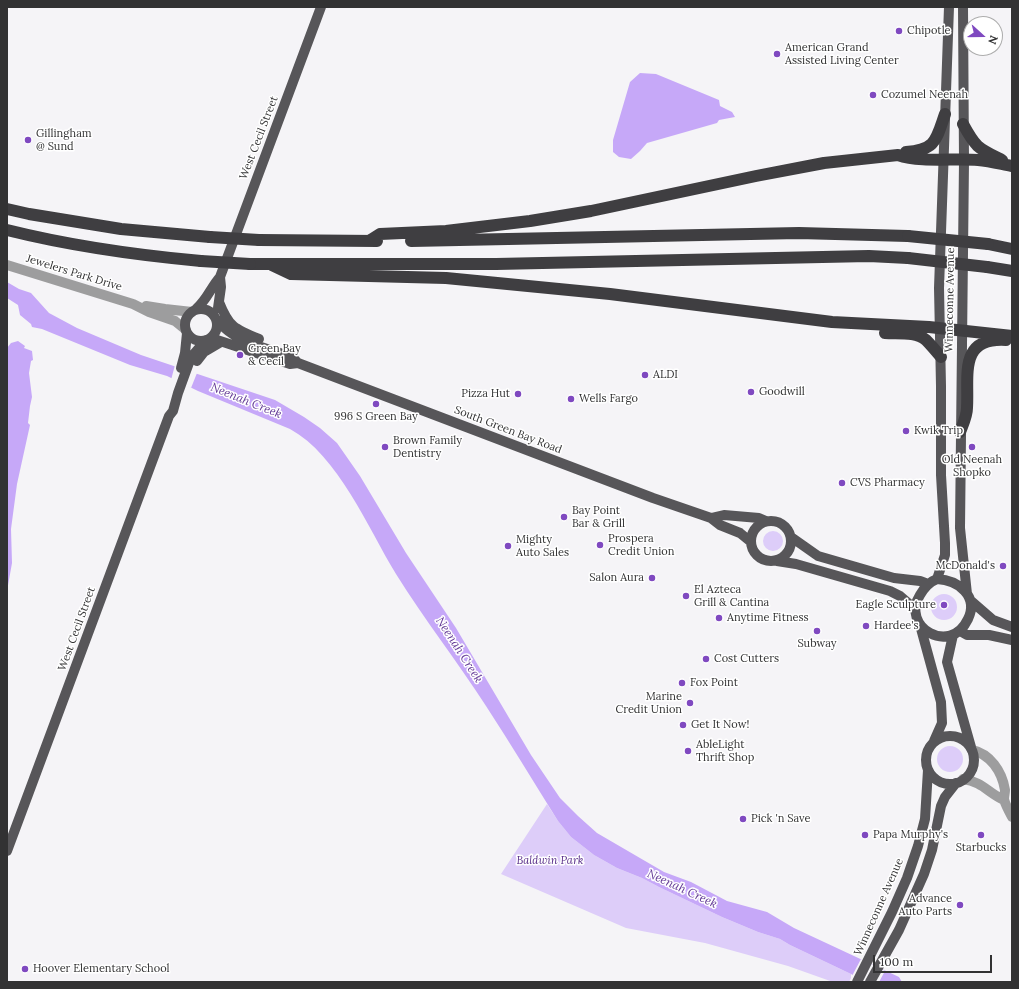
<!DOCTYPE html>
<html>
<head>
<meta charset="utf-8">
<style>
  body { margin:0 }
  #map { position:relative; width:1019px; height:989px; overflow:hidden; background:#f5f4f7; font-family:Lora,serif }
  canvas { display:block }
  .frame { position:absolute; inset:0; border:8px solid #323233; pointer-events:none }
  .north { position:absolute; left:963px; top:16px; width:40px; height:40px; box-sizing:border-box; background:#fff; border:1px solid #adadad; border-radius:50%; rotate:111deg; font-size:11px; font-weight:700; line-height:16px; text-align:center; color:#323233 }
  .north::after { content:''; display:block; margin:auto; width:14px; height:18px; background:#7f49c0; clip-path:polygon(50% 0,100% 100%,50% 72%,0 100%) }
  .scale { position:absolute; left:873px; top:955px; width:119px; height:18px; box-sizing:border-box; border:2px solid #323233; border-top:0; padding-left:5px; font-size:12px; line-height:14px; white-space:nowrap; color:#323233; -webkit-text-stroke:3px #fff; paint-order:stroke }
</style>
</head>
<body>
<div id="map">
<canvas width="1019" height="989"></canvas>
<div class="frame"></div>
<div class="north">N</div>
<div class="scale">100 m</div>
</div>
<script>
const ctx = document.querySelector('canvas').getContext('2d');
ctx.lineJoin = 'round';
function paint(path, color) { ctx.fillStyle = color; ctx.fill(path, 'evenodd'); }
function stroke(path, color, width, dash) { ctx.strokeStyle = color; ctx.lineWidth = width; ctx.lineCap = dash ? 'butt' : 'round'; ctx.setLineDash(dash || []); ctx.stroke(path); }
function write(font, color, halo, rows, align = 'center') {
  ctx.font = font + ' Lora,serif'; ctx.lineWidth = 3; ctx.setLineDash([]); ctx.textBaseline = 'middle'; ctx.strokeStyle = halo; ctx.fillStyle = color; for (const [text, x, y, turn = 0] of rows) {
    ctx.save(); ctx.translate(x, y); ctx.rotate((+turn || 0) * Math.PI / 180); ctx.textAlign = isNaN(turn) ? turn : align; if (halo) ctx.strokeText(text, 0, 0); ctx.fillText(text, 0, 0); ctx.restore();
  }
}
paint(new Path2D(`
  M763 541a10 10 0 1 1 20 0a10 10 0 1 1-20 0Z
  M931 607a13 13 0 1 1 26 0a13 13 0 1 1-26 0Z
  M937 759a13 13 0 1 1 26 0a13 13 0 1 1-26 0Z
  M547 804 558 821 571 837 594 855 617 868 642 878 659 887 722 917 758 932 780 939 790 945 851 974V978L849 982H833L788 966 705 943 626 928 501 874Z`), '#ddcdf9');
paint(new Path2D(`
  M640 73 656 74 719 100 720 106 732 112 735 117 719 120 717 123 647 143 640 151 631 159 619 157 613 152V140L630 82Z
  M7 282 19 289 31 293 49 313 77 328 141 355 275 400 304 417 320 428 337 443 360 476 406 553 456 628 531 755 560 798 578 816 597 833 664 872 691 882 727 901 767 912 794 928 899 977 902 982H865L851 974 790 945 780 939 758 932 722 917 659 887 642 878 617 868 594 855 571 837 558 821C534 783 511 744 486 706 457 661 424 619 396 574 368 528 338 455 290 429L198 391 167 376 130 365 42 329 32 327 31 324 20 315 18 305 7 298Z
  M18 341 25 346 24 348 32 351 33 360 31 361 29 373 32 397 30 406 28 423 30 425 17 484 11 529 12 563 7 591V348L11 343Z`), '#c6a8f8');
paint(new Path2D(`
  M175 365 197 373 191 388 171 380Z
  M861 959 885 971 879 982H864L852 976Z`), '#f5f4f7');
stroke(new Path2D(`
  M7 265 133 304 149 312 175 321 186 330
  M146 306 165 309 192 312
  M972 750C990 754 1002 771 1005 790 1005 793 1004 796 1004 799 1005 805 1010 812 1012 817
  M963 779C983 782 988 793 1004 800`), '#9d9d9e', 10);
stroke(new Path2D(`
  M963 7 964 161 960 528 967 594
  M219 302C229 327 234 329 259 339
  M218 308 221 287 220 277
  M185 325a16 16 0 1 1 32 0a16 16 0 1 1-32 0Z
  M196 309C207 300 211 287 220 277L321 7
  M217 320C237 344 264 347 292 357L298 363 653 498 711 518 720 525 740 533 751 542
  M211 338 290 364 298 363
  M197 361 204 352 221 342
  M181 368 185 353 187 333
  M711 518 724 515 759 518 766 521
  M751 541a20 20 0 1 1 40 0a20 20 0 1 1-40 0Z
  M791 537 818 556 894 578 920 581 928 584
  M777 561 796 564 890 591 900 596 915 609
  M937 579 945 555V543L941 475V386L939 288 949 7
  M937 579C958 580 979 596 968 619 950 657 900 626 920 595 924 588 929 582 937 579Z
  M970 600 993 620 1012 627
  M920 625 941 702 942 723 934 741
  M960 631 967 635H989L1012 640
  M953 635 947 662 971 747
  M926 760a24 24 0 1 1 48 0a24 24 0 1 1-48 0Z
  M7 851 169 416 173 411 178 393 190 360 193 355 206 340
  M857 982 892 912 907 878 918 846 925 819 928 770
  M870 982 899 930 924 874 932 850 941 806 945 797 956 783`), '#575659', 10);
stroke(new Path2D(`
  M963 124C976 148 978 148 1002 160
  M906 152C936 150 936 140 945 114
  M7 209 29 214 121 229 210 237
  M7 230C71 246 135 255 201 261
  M259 240 377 241
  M369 241 380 234 446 231 530 221 591 211 756 176 824 163 898 155C921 163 954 158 978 160 990 161 1001 164 1012 166
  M411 241 799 233 908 236
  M988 244 1012 249
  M250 264H496L869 256 908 258
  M272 265 291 274 446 278 610 294 832 322 929 327 1012 336
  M987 267 1012 271
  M885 333C897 334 916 331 926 340 931 345 936 351 941 357
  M960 432C963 424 967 416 967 408 969 376 958 337 1006 340`), '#3f3e41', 12);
stroke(new Path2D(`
  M908 236 988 244
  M210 237 259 240
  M908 258 987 267
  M201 261 250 264`), '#3f3e41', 12);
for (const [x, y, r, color] of [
  [899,31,4,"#7f49c0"],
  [777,54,4,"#7f49c0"],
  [873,95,4,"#7f49c0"],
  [28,140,4,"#7f49c0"],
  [240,355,4,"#7f49c0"],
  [645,375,4,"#7f49c0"],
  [751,392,4,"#7f49c0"],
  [518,394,4,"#7f49c0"],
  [571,399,4,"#7f49c0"],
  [376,404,4,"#7f49c0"],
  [906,431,4,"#7f49c0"],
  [385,447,4,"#7f49c0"],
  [972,447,4,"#7f49c0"],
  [842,483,4,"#7f49c0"],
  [564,517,4,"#7f49c0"],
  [600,545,4,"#7f49c0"],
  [508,546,4,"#7f49c0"],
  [1003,566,4,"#7f49c0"],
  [652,578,4,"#7f49c0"],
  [686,596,4,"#7f49c0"],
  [944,605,4,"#7f49c0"],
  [719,618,4,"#7f49c0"],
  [866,626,4,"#7f49c0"],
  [817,631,4,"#7f49c0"],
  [706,659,4,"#7f49c0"],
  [682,683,4,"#7f49c0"],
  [690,703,4,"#7f49c0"],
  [683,725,4,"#7f49c0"],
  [688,751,4,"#7f49c0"],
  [743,819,4,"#7f49c0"],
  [865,835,4,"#7f49c0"],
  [981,835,4,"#7f49c0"],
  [960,905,4,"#7f49c0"],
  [25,969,4,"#7f49c0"]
]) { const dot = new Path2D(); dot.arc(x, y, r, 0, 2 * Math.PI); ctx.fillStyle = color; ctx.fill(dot); stroke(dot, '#fff', 1.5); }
write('11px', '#323233', '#fff', [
  ["Chipotle",907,31],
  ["American Grand",785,48],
  ["Assisted Living Center",785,61],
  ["Cozumel Neenah",881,95],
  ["Gillingham",36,134],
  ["@ Sund",36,147],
  ["Green Bay",248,349],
  ["& Cecil",248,362],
  ["ALDI",653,375],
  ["Goodwill",759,392],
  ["Pizza Hut",510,394,"right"],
  ["Wells Fargo",579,399],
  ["996 S Green Bay",376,417,"center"],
  ["Kwik Trip",914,431],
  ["Brown Family",393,441],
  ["Dentistry",393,454],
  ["Old Neenah",972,460,"center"],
  ["Shopko",972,473,"center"],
  ["CVS Pharmacy",850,483],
  ["Bay Point",572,511],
  ["Bar & Grill",572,524],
  ["Prospera",608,539],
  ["Credit Union",608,552],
  ["Mighty",516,540],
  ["Auto Sales",516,553],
  ["McDonald's",995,566,"right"],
  ["Salon Aura",644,578,"right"],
  ["El Azteca",694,590],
  ["Grill & Cantina",694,603],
  ["Eagle Sculpture",936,605,"right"],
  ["Anytime Fitness",727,618],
  ["Hardee's",874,626],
  ["Subway",817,644,"center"],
  ["Cost Cutters",714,659],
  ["Fox Point",690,683],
  ["Marine",682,697,"right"],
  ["Credit Union",682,710,"right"],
  ["Get It Now!",691,725],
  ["AbleLight",696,745],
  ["Thrift Shop",696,758],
  ["Pick 'n Save",751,819],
  ["Papa Murphy's",873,835],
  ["Starbucks",981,848,"center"],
  ["Advance",952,899,"right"],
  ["Auto Parts",952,912,"right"],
  ["Hoover Elementary School",33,969]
], 'left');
write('11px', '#323233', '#fff', [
  ["West Cecil Street",259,138,-69],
  ["Jewelers Park Drive",74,273,17],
  ["Winneconne Avenue",950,300,-89],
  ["South Green Bay Road",508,430,21],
  ["West Cecil Street",77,629,-70],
  ["Winneconne Avenue",879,907,-66]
]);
write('italic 11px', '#5a308b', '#fff', [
  ["Baldwin Park",550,861]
]);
write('italic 12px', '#633a96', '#fff', [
  ["Neenah Creek",246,401,22],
  ["Neenah Creek",459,650,57],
  ["Neenah Creek",682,889,25]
]);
</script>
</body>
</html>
